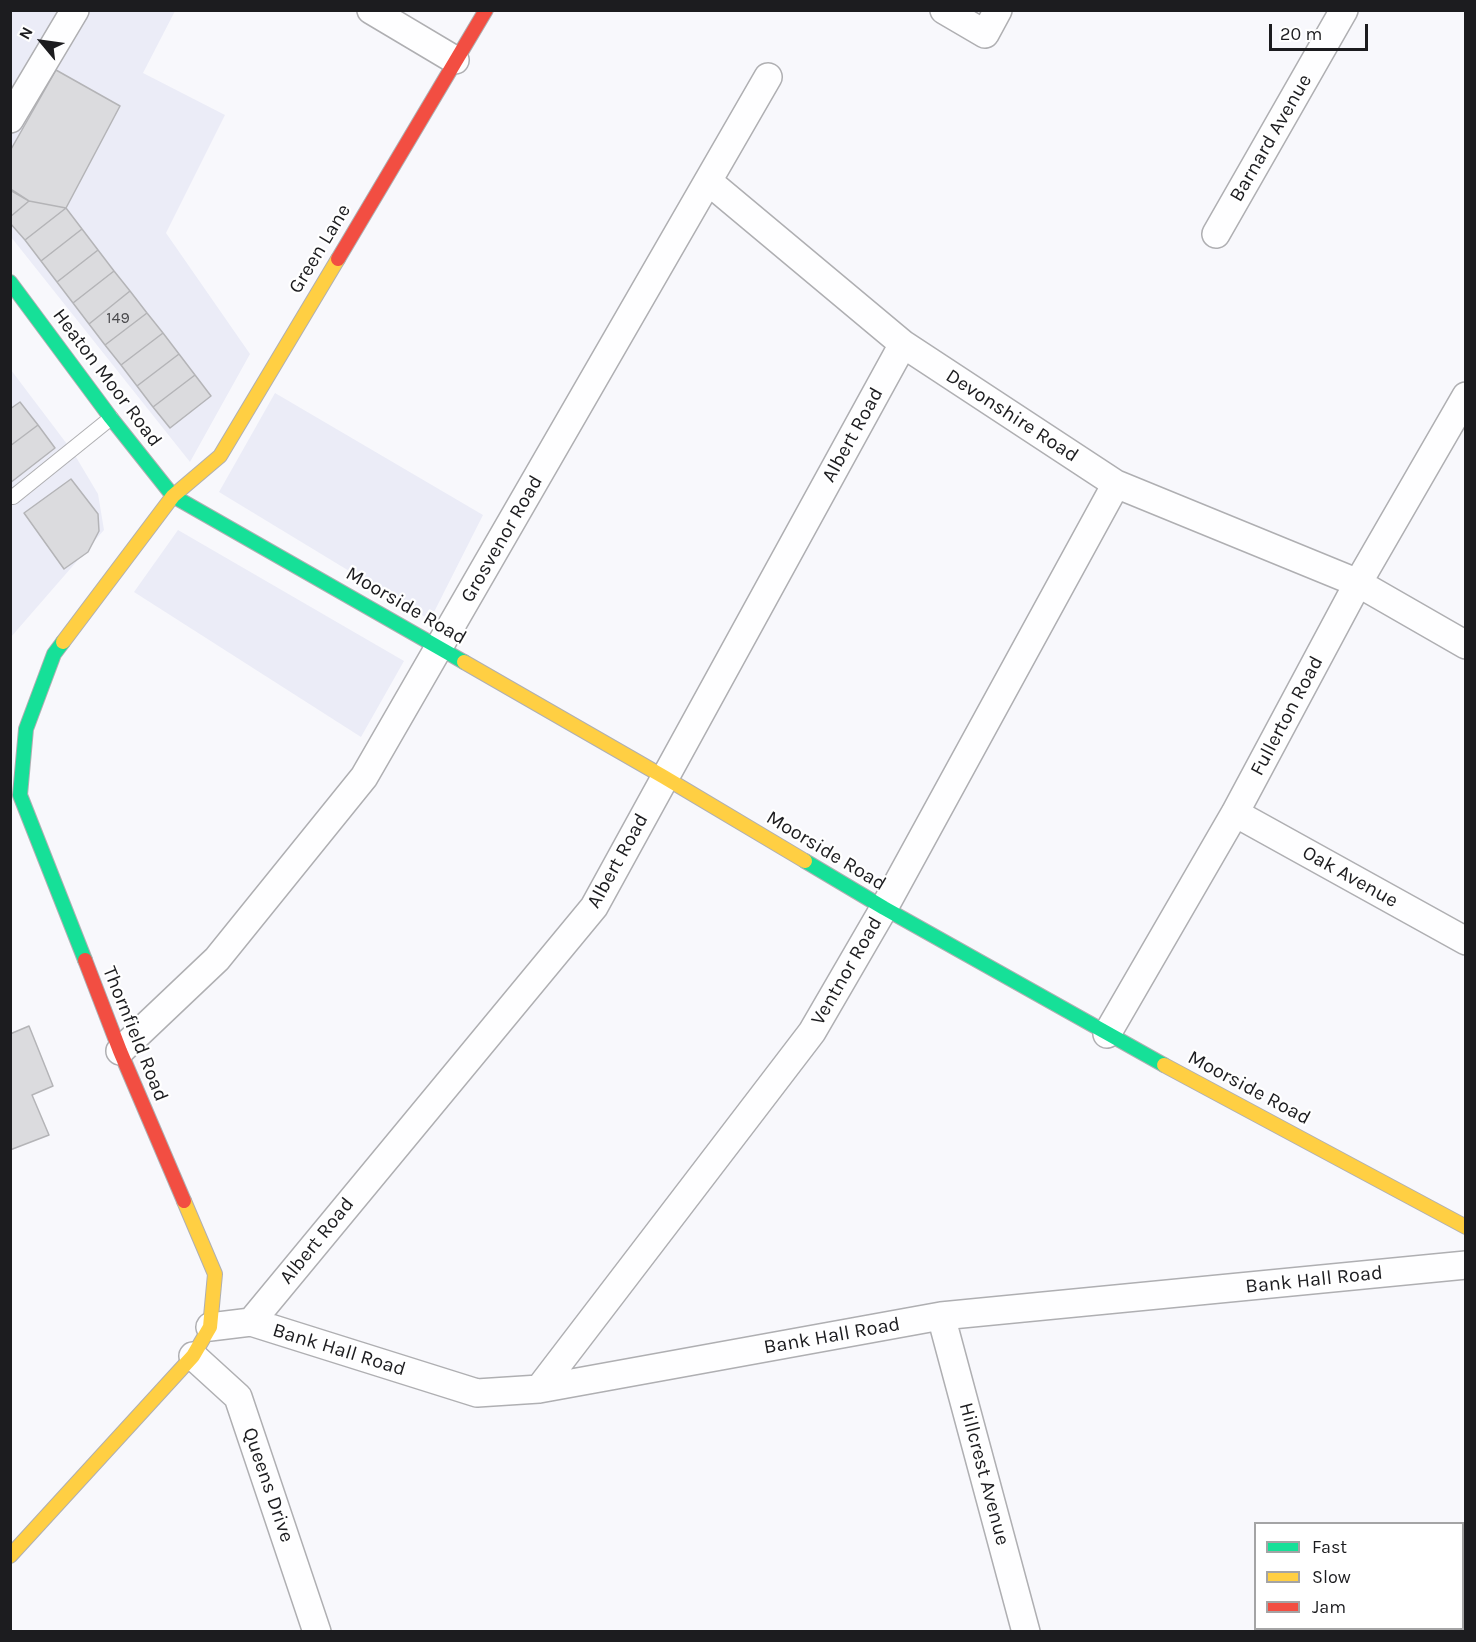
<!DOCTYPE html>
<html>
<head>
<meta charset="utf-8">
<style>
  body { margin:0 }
  #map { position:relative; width:1476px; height:1642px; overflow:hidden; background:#f8f8fc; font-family:Karla,sans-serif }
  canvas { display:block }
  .frame { position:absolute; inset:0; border:12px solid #1c1c1f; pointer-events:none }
  .legend { position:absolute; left:1254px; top:1522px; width:210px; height:108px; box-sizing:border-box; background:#fff; border:2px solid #a4a4a5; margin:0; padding:8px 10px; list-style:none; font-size:18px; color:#1c1c1f }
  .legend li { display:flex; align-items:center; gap:12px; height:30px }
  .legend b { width:30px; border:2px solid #a4a4a5 }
  .north { position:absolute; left:12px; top:12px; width:60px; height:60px; -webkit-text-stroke:4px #fff; paint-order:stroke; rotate:299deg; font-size:16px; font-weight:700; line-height:24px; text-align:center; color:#1c1c1f }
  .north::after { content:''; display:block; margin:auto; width:21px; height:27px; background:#1c1c1f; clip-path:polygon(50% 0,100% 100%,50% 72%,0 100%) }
  .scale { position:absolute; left:1269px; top:24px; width:99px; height:27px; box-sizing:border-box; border:3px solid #1c1c1f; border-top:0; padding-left:8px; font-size:18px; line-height:21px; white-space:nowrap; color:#1c1c1f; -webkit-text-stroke:4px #fff; paint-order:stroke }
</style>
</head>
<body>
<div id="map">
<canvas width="1476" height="1642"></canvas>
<div class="frame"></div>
<ul class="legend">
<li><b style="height:8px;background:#16e098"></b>Fast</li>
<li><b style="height:8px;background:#ffcf43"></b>Slow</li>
<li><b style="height:8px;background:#f24e42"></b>Jam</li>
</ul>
<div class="north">N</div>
<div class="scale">20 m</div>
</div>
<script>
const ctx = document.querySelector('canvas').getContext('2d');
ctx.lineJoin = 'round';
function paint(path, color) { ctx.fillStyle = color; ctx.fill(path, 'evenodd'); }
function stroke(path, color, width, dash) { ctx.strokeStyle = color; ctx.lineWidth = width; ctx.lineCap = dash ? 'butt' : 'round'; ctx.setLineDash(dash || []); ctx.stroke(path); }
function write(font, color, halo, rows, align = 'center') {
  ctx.font = font + ' Karla,sans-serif'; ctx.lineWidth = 4.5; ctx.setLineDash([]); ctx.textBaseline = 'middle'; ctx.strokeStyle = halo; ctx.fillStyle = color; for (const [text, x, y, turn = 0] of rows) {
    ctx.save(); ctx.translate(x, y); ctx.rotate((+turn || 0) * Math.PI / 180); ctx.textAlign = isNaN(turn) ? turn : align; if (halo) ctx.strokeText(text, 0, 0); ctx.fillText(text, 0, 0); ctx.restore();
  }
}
paint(new Path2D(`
  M11 11H175L143 73 225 115 166 233 250 354 190 462 11 237Z
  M11 370 73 452 98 494 104 530 11 637Z
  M275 393 483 515 430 620 219 492Z
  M178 530 404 661 361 737 134 592Z`), '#ebecf7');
const building = new Path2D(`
  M56 70 120 106 66 208 29 201 10 190V151Z
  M12 190 29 201 10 217V192Z
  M29 201 66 208 25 240 10 223V217Z
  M66 208 82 229 41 261 25 240Z
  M82 229 98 250 57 282 41 261Z
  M98 250 114 271 73 303 57 282Z
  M114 271 130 291 89 324 73 303Z
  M130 291 147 313 105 345 89 324Z
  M147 313 163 333 121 365 105 345Z
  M163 333 179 354 137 386 121 365Z
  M179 354 195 375 153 407 137 386Z
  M195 375 211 396 170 428 153 407Z
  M20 402 38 425 10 446V409Z
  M38 425 55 448 10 483V446Z
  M71 479 98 514 99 531 88 552 64 569 24 513Z
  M29 1026 53 1086 32 1095 49 1135 10 1150V1034Z`);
paint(building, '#dbdbde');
stroke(building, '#b4b4b7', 1.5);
const lane = new Path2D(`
  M13 497 111 418`);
const street = new Path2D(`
  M371 10 455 60
  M944 10 985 34 998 10
  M10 119 75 10
  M708 181 903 344 1116 484 1358 583 1466 645
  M1216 234 1344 10
  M1235 813 1466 941
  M1107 1034 1235 813 1358 583 1466 396
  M120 1051 217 959 364 777 768 77
  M941 1316 1026 1632
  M251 1322 594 907 903 344
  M210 1327 251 1322 477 1393 539 1389 941 1316 1466 1265
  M193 1356 238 1397 317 1632
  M539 1389 812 1032 884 908 1116 484
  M1462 1623 1466 1624`);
const fast = new Path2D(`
  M10 282 111 418 173 496 464 662
  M63 642 54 654 26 729 20 795 85 960
  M805 861 884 908 1164 1065`);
const slow = new Path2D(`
  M63 642 173 496 220 456 338 259
  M464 662 664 777 805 861
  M1164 1065 1466 1227
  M10 1556 193 1356 210 1327 215 1274 184 1201`);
const jam = new Path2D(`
  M338 259 486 10
  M85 960 120 1051 184 1201`);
stroke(lane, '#afafb2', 16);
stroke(street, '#afafb2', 30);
stroke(fast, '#afafb2', 16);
stroke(slow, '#afafb2', 16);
stroke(jam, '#afafb2', 16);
stroke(lane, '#fefeff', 14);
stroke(street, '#fefeff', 27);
stroke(fast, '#16e098', 14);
stroke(slow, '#ffcf43', 14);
stroke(jam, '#f24e42', 14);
write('16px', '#4c4c4f', null, [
  ["149",118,318]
]);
write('20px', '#1c1c1f', '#fff', [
  ["Barnard Avenue",1271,138,-60],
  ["Green Lane",320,249,-59],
  ["Heaton Moor Road",107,378,53],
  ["Devonshire Road",1012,416,33],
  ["Albert Road",853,435,-61],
  ["Grosvenor Road",502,539,-60],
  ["Moorside Road",406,606,30],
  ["Fullerton Road",1287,716,-62],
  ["Moorside Road",826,851,31],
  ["Albert Road",618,861,-61],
  ["Oak Avenue",1350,877,29],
  ["Ventnor Road",847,971,-60],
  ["Thornfield Road",135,1034,68],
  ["Moorside Road",1249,1088,28],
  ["Albert Road",317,1241,-51],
  ["Bank Hall Road",1314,1280,-6],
  ["Bank Hall Road",832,1336,-10],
  ["Bank Hall Road",339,1350,17],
  ["Hillcrest Avenue",984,1474,75],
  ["Queens Drive",268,1485,71]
]);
</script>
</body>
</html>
